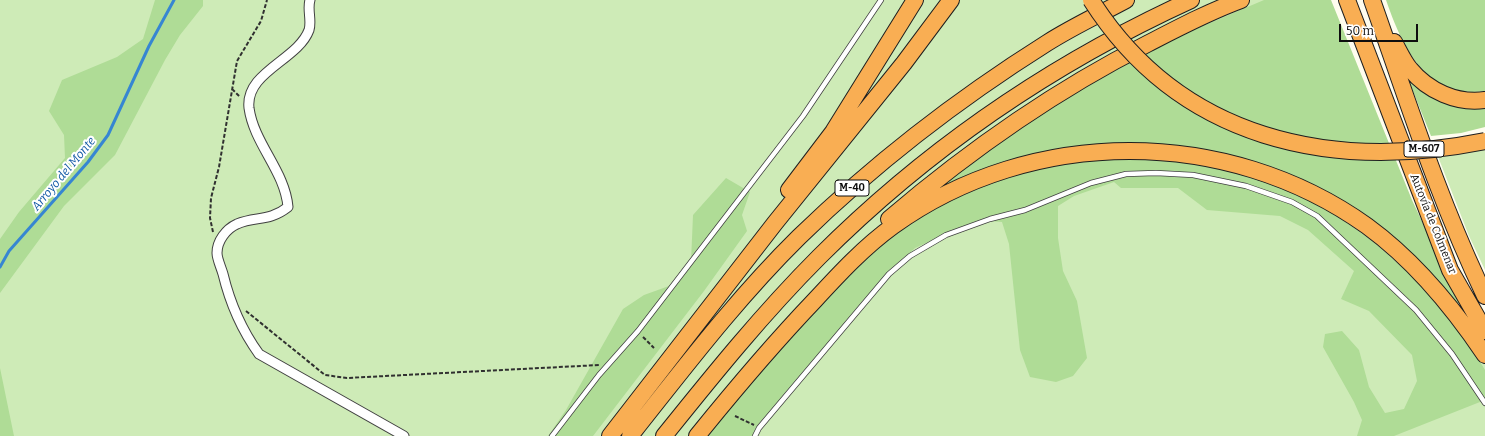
<!DOCTYPE html>
<html>
<head>
<meta charset="utf-8">
<style>
  body { margin:0 }
  #map { position:relative; width:1485px; height:436px; overflow:hidden; background:#fffdef; font-family:Bitter,serif }
  canvas { display:block }
  .scale { position:absolute; left:1339px; top:24px; width:79px; height:18px; box-sizing:border-box; border:2px solid #0e0e0e; border-top:0; padding-left:5px; font-size:12px; line-height:14px; white-space:nowrap; color:#0e0e0e; -webkit-text-stroke:3px #fff; paint-order:stroke }
</style>
</head>
<body>
<div id="map">
<canvas width="1485" height="436"></canvas>
<div class="scale">50 m</div>
</div>
<script>
const ctx = document.querySelector('canvas').getContext('2d');
ctx.lineJoin = 'round';
function paint(path, color) { ctx.fillStyle = color; ctx.fill(path, 'evenodd'); }
function stroke(path, color, width, dash) { ctx.strokeStyle = color; ctx.lineWidth = width; ctx.lineCap = dash ? 'butt' : 'round'; ctx.setLineDash(dash || []); ctx.stroke(path); }
function write(font, color, halo, rows, align = 'center') {
  ctx.font = font + ' Bitter,serif'; ctx.lineWidth = 4; ctx.setLineDash([]); ctx.textBaseline = 'middle'; ctx.strokeStyle = halo; ctx.fillStyle = color; for (const [text, x, y, turn = 0] of rows) {
    ctx.save(); ctx.translate(x, y); ctx.rotate((+turn || 0) * Math.PI / 180); ctx.textAlign = isNaN(turn) ? turn : align; if (halo) ctx.strokeText(text, 0, 0); ctx.fillText(text, 0, 0); ctx.restore();
  }
}
paint(new Path2D(`
  M0 0H1319L1485 363V436H0Z
  M1485 146V270L1469 236 1437 154Z`), '#ceebb7');
paint(new Path2D(`
  M155 0H203V6L180 35 165 60 115 155 64 206 0 293V239L19 212 65 158 64 135 49 111 62 80 117 57 143 39Z
  M1264 0H1331L1412 200 1460 303 1456 304 1405 247 1360 214 1246 161 1185 146 1124 143 1059 148 1000 164 941 191 939 185 993 145 1083 84 1165 42Z
  M1386 0H1485V91C1426 100 1402 46 1386 0Z
  M1408 79 1485 106V127L1461 133 1431 136Z
  M1106 158 1194 161 1253 176 1326 208 1375 243 1417 281 1445 313 1476 355 1485 370V400L1394 436H1357L1362 420 1354 402 1323 347 1325 334 1342 331 1359 350 1369 387 1385 413 1404 409 1417 381 1412 355 1369 311 1341 299 1354 271 1308 230 1280 216 1207 210 1178 188H1121L1114 182 1074 196 1058 206V238L1063 271 1077 301 1087 358 1073 376 1056 382 1030 377 1020 350 1009 244 1002 222 989 221 962 227 915 248 891 271 761 427 756 436H706L732 404 838 284 901 228 929 211 983 184 1045 165Z
  M726 178 750 192 742 215 747 231 704 291 593 436H548L566 410 623 309 644 295 669 286 691 262 693 215Z
  M0 368 14 436H0Z`), '#afdc96');
stroke(new Path2D(`
  M0 267 9 251 88 162 108 135 149 46 174 0`), '#3686d2', 3);
const service = new Path2D(`
  M552 436 599 375 638 331 803 116 881 0
  M755 436 759 428 889 274 910 256 946 235 990 219 1025 210 1091 183 1126 174 1156 173 1193 175 1246 186 1292 202 1317 216 1416 310 1452 354 1485 403`);
const minor = new Path2D(`
  M310 0C307 9 312 21 309 30 298 60 245 72 249 108 254 144 285 171 288 207 269 222 256 216 237 224 226 229 217 241 217 253 217 259 221 267 223 274 230 303 241 329 259 354L404 436`);
const motorway = new Path2D(`
  M1347 0 1450 270 1485 331
  M1372 0C1407 99 1439 201 1485 296
  M1394 42C1399 51 1404 62 1410 69 1428 91 1457 104 1485 100
  M789 190 833 132 915 0
  M889 219C970 150 1052 92 1147 44 1178 28 1208 12 1241 0
  M610 436 775 223 904 63 951 0
  M630 436C684 368 737 298 799 237 875 163 958 99 1047 43 1072 27 1100 14 1126 0
  M664 436C713 375 763 313 819 257 926 150 1053 63 1191 0
  M697 436C735 389 773 344 815 300 839 274 864 247 893 226 1032 126 1227 126 1367 226 1415 261 1452 306 1485 355`);
stroke(service, '#414141', 6);
stroke(minor, '#414141', 11);
stroke(motorway, '#1f1f1f', 18);
stroke(new Path2D(`
  M232 89 240 97
  M213 232 210 218 211 198 219 167 237 61 261 21 267 0
  M246 311 325 375 347 378 599 365
  M643 337 654 348
  M735 416 754 425`), '#303030', 2, [4, 2]);
stroke(service, '#fff', 4.5);
stroke(minor, '#fff', 9);
stroke(motorway, '#f9ae53', 16);
const motorwayBridge = new Path2D(`
  M1091 0C1180 140 1331 172 1485 141`);
stroke(motorwayBridge, '#1f1f1f', 18, []);
stroke(motorwayBridge, '#f9ae53', 16);
for (const [x, y, w] of [
  [1424,149,40],
  [852,188,34]
]) { const box = new Path2D(); box.roundRect(x - w / 2, y - 8, w, 16, 3); ctx.fillStyle = '#fff'; ctx.fill(box); stroke(box, '#0e0e0e', 1); }
write('bold 10px', '#0e0e0e', null, [
  ["M-607",1424,149],
  ["M-40",852,188]
]);
write('11px', '#0e0e0e', '#fff', [
  ["Autovía de Colmenar",1433,224,68]
]);
write('italic 12px', '#1258a5', '#fff', [
  ["Arroyo del Monte",64,174,-50]
]);
</script>
</body>
</html>
